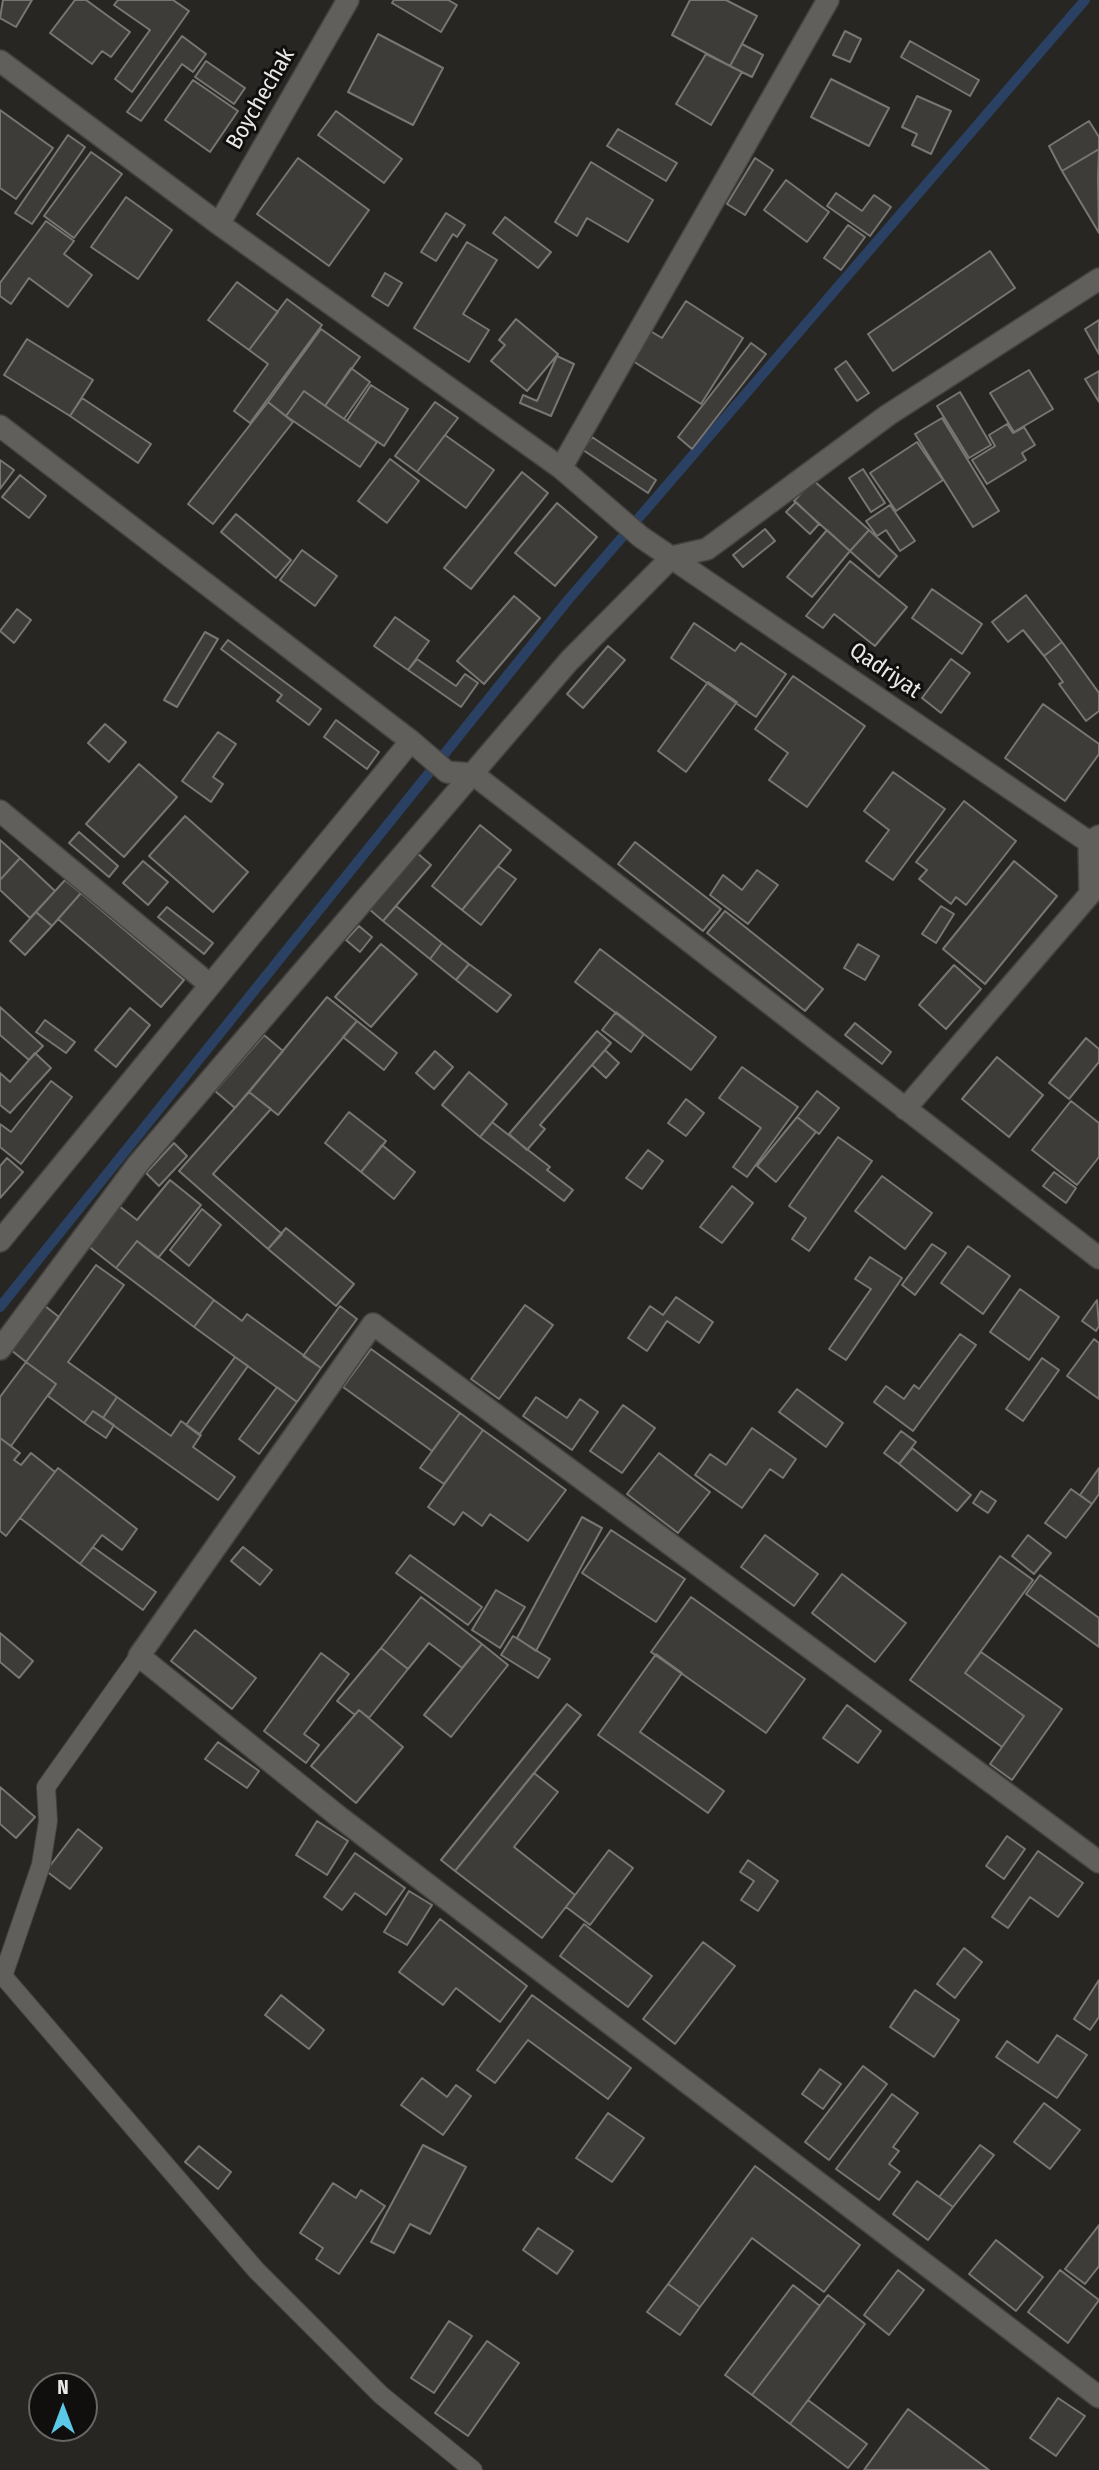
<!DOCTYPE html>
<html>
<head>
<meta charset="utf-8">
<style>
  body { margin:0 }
  #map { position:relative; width:1099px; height:2470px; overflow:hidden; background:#282623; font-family:"Fira Sans Condensed",sans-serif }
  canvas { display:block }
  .north { position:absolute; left:28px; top:2372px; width:70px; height:70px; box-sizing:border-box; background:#100f0e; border:2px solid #676665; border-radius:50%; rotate:0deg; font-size:19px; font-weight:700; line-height:28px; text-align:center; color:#eae9e7 }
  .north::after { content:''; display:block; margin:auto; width:24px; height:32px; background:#5ac8e6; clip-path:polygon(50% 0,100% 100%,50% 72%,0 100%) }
</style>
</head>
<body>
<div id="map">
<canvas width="1099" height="2470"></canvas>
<div class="north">N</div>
</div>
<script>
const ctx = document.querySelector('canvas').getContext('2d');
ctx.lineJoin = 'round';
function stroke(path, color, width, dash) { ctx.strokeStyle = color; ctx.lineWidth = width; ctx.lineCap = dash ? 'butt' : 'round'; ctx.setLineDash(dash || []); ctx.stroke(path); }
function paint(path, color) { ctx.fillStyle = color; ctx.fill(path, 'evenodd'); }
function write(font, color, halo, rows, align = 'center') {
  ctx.font = font + ' "Fira Sans Condensed",sans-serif'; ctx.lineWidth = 6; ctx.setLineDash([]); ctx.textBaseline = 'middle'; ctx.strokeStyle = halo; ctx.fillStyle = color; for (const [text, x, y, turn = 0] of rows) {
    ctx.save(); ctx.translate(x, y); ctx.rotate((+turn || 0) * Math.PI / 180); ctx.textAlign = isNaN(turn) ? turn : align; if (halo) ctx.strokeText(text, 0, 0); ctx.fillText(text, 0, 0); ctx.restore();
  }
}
stroke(new Path2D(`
  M0 1307 568 600 1085 0`), '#2a4164', 10);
const building = new Path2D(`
  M3 0H32L16 27 0 18Z
  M75 0H86L130 32 111 57 102 51 92 64 50 33Z
  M118 0H173L189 11 132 92 115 79 150 30 114 5Z
  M394 0H448L457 5 441 32 392 3Z
  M690 0H726L757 16 730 66 672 35Z
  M845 31 861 39 850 62 833 55Z
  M378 34 443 68 413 125 348 92Z
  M182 36 206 54 193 72 182 64 141 121 127 112Z
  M910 41 979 80 970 96 901 57Z
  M742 44 763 55 752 77 730 66Z
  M706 54 742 72 711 125 676 104Z
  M206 61 245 88 234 104 195 77Z
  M831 79 889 108 869 146 811 117Z
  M193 80 238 111 210 152 165 120Z
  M917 96 951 111 931 154 912 145 917 134 902 127Z
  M0 110 53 148 16 199 0 188Z
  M336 111 402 159 384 183 318 135Z
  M1089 121 1099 137V149L1062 171 1049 146Z
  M618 129 677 163 666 181 607 146Z
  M68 135 85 147 32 224 15 213Z
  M1099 149 1098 178 1099 233 1062 171Z
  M91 152 122 174 74 238 44 216Z
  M298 158 369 210 329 266 257 214Z
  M755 158 773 170 745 215 727 204Z
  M591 162 653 200 628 242 587 218 577 236 555 222Z
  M786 180 829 212 807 242 764 210Z
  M836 193 862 211 874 195 891 207 870 236 827 206Z
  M126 197 172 230 138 279 91 247Z
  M446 213 465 225 457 237 453 234 436 261 421 252Z
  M505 217 551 252 538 268 493 233Z
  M46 221 74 241 64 254 92 275 68 307 29 278 11 304 0 296V283Z
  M848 225 865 237 841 270 824 258Z
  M467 242 497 260 463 314 489 330 469 362 414 328Z
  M990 251 1015 288 893 371 868 334Z
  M385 273 402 283 388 306 372 296Z
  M237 282 278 312 249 350 208 320Z
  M287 299 322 325 250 423 234 411 268 364 249 350Z
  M686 301 743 338 701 404 628 358 647 329 662 338Z
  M516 319 558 354 527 391 491 361 505 345 499 340Z
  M1099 320V354L1085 329Z
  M321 329 360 357 325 406 304 391 286 416 268 402Z
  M27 339 93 380 70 416 4 375Z
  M751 343 766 354 692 449 678 437Z
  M557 356 574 364 551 416 520 403 523 395 537 401Z
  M846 361 869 393 857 401 835 369Z
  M351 368 370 382 344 419 325 406Z
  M1029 370 1053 409 1014 432 990 393Z
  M1099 371V402L1085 379Z
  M371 385 408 409 384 446 347 421Z
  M304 391 377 442 360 467 286 416Z
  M960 392 991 445 969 458 937 406Z
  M82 398 151 444 138 463 70 416Z
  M268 402 293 422 213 524 188 504Z
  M435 402 458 418 417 472 395 456Z
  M942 418 999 511 973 527 915 434Z
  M1007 424 1013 433 1024 427 1035 445 1022 453 1026 460 987 484 972 460 995 446 989 435Z
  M445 435 494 470 466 508 417 472Z
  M592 437 656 480 648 493 583 450Z
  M917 442 943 480 896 511 870 473Z
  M390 459 419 481 387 523 358 501Z
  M0 460 14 470 0 489Z
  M863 469 885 503 871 512 849 478Z
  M522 472 548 493 471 589 444 568Z
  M20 475 46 496 29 518 2 497Z
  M813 480 869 530 850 551 794 501Z
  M796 502 819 524 810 534 786 512Z
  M557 503 597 537 555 586 515 553Z
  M890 505 915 541 900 551 886 530 877 536 866 521Z
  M236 514 291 560 276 578 221 532Z
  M765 529 775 541 743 567 733 555Z
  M827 530 850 551 812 597 787 577Z
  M869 530 897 556 879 577 850 551Z
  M302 550 337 576 315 606 280 580Z
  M850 561 907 607 875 646 834 614 823 628 806 616Z
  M932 589 982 624 962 654 912 618Z
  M1026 595 1062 642 1044 656 1023 630 1008 642 992 622Z
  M514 596 540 618 484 684 457 661Z
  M17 609 31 620 14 643 0 631Z
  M395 617 429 641 408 670 374 646Z
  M694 623 735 651 741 643 786 674 756 717 671 658Z
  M205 632 218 639 177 707 164 700Z
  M228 640 321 709 309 725 277 701 282 695 221 649Z
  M1062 642 1099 693V711L1086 721 1059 684 1063 682 1044 656Z
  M608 646 625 660 583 708 567 694Z
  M417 659 456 686 465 674 478 683 461 707 408 670Z
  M951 659 970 673 941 713 922 698Z
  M793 676 865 726 807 807 769 780 788 753 755 729Z
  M708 682 737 702 686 772 658 751Z
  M1043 704 1099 744V754L1065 801 1005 758Z
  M336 720 379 752 367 769 324 737Z
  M105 724 126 742 109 762 88 743Z
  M218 732 236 744 213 777 223 784 211 802 182 781Z
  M139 764 177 797 124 857 86 824Z
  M893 772 945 809 893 880 866 861 889 830 864 811Z
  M964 801 1016 841 966 905 956 897 951 904 919 879 927 870 916 862Z
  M185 816 248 872 213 912 149 856Z
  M480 825 511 850 462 910 432 886Z
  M79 832 118 866 109 877 69 843Z
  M0 840 20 858 0 880Z
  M635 842 721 909 703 931 618 864Z
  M417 853 431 865 383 921 369 909Z
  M20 858 55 891 30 918 0 890V880Z
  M143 861 168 882 148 905 123 883Z
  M1014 861 1057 896 985 984 943 949Z
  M498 866 516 879 481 925 462 910Z
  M757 870 778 885 748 924 710 895 723 875 742 890Z
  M65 880 81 893 52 926 36 912Z
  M81 893 184 980 161 1007 58 919Z
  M396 906 442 943 430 959 383 921Z
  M941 906 954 914 936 943 922 934Z
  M167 907 213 943 204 954 158 917Z
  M725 911 823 989 805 1011 707 933Z
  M36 912 52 926 25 955 10 941Z
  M359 926 372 937 360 952 346 940Z
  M442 943 469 964 456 980 430 959Z
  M381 944 417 974 371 1027 335 997Z
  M858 944 879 956 865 980 844 968Z
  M600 949 716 1037 691 1070 575 982Z
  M469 964 511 995 497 1012 456 980Z
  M954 965 981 989 946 1029 919 1005Z
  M327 997 357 1021 278 1115 249 1092Z
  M0 1007 43 1046 29 1060 0 1035Z
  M130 1008 150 1025 116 1067 95 1050Z
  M616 1012 644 1034 631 1052 602 1030Z
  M45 1020 75 1042 66 1053 36 1032Z
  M357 1021 397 1053 384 1070 343 1037Z
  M855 1023 891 1052 882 1064 845 1035Z
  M597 1031 611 1043 540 1125 545 1129 527 1150 509 1134Z
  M264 1035 283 1051 235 1108 215 1091Z
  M1086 1038 1099 1049V1062L1069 1099 1049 1083Z
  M605 1050 619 1063 606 1078 592 1065Z
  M435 1051 453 1067 434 1089 416 1073Z
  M35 1053 51 1068 10 1113 0 1105V1073L10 1082Z
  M997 1057 1043 1095 1009 1137 962 1099Z
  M742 1067 798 1107 747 1177 733 1167 761 1128 719 1098Z
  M469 1072 507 1104 480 1137 442 1105Z
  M51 1081 72 1097 21 1164 0 1147V1124L11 1132Z
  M817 1091 839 1108 819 1134 797 1117Z
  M249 1092 271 1109 213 1174 282 1234 268 1249 179 1171Z
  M686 1099 704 1113 686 1136 668 1123Z
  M1071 1101 1099 1123V1157L1077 1185 1032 1150Z
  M349 1112 386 1141 361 1172 325 1143Z
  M797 1117 816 1132 776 1182 757 1166Z
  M492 1122 550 1167 547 1170 573 1190 564 1201 480 1137Z
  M838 1137 872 1161 809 1251 792 1239 806 1218 789 1206Z
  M174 1143 187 1156 159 1186 146 1173Z
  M382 1145 415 1172 394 1199 361 1172Z
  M648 1150 663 1161 642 1189 626 1178Z
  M7 1158 23 1172 0 1198V1166Z
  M1054 1172 1076 1188 1066 1203 1043 1186Z
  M882 1176 932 1213 905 1249 855 1211Z
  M170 1180 201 1205 158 1258 137 1241 116 1268 87 1245 119 1206 137 1220Z
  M732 1186 753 1203 722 1243 700 1227Z
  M202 1209 221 1225 189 1266 170 1250Z
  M286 1228 354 1284 336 1306 268 1249Z
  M137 1241 214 1300 194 1327 116 1268Z
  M932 1244 946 1253 915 1295 902 1285Z
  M968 1246 1010 1276 983 1314 941 1283Z
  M870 1257 902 1278 846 1360 829 1349 871 1289 855 1279Z
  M96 1265 124 1285 68 1362 117 1397 103 1418 93 1411 84 1423 48 1396 56 1384 26 1362Z
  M1020 1289 1059 1317 1029 1360 990 1332Z
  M676 1297 713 1322 699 1343 667 1321 647 1351 628 1338 650 1306 663 1315Z
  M214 1300 242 1321 247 1314 321 1368 297 1402 194 1327Z
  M1097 1300 1099 1326 1096 1331 1082 1321Z
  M525 1305 553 1325 499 1399 471 1379Z
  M45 1306 59 1317 26 1362 11 1350Z
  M340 1306 357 1319 321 1368 303 1356Z
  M960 1334 976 1345 913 1431 874 1402 886 1386 904 1399 914 1385 919 1389Z
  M1094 1339 1099 1343V1399L1067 1376Z
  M371 1349 460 1413 432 1451 343 1387Z
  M235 1357 248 1366 199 1435 186 1425Z
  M1042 1358 1059 1370 1023 1421 1006 1409Z
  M26 1362 56 1384 11 1446 0 1438V1397Z
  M277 1387 297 1402 259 1454 239 1439Z
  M797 1389 843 1423 826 1447 779 1412Z
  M117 1397 171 1436 181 1421 201 1435 193 1447 235 1477 218 1500 103 1418Z
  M536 1397 567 1418 580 1399 598 1412 572 1450 523 1416Z
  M623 1405 655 1428 622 1473 590 1451Z
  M93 1411 114 1425 106 1438 84 1423Z
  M460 1413 483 1430 444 1484 420 1468Z
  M752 1428 796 1459 783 1478 770 1469 742 1508 695 1475 710 1454 726 1465Z
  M483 1430 566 1490 528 1541 490 1514 482 1526 463 1512 454 1525 428 1507Z
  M901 1431 916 1442 899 1464 884 1453Z
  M0 1438 20 1453 14 1460 21 1465 31 1453 55 1472 6 1536 0 1531Z
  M912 1448 971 1495 957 1511 899 1464Z
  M659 1453 710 1492 678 1533 627 1494Z
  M58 1468 137 1529 122 1550 102 1535 80 1564 20 1518Z
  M1099 1468V1494L1092 1504 1080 1495Z
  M1071 1489 1092 1504 1066 1538 1045 1523Z
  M981 1491 996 1501 988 1513 973 1503Z
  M582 1517 602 1528 536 1651 517 1638Z
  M611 1530 685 1579 656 1622 582 1573Z
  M765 1535 818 1574 794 1606 741 1567Z
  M1028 1535 1051 1553 1034 1574 1012 1556Z
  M93 1547 156 1592 143 1610 80 1564Z
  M243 1547 272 1570 260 1585 231 1561Z
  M410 1555 482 1607 468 1625 396 1573Z
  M1000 1556 1033 1580 965 1673 1024 1716 1002 1747 910 1680Z
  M842 1574 906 1623 875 1662 812 1613Z
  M1040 1575 1099 1618V1647L1026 1594Z
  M496 1590 525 1607 500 1648 472 1630Z
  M421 1597 482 1644 462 1668 429 1643 408 1669 381 1648Z
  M691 1597 805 1679 766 1733 651 1652Z
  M195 1630 256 1678 232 1709 171 1661Z
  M0 1633 33 1661 19 1678 0 1662Z
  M513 1636 550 1659 538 1678 501 1655Z
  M482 1644 508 1665 451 1737 424 1715Z
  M381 1648 408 1669 369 1718 359 1710 355 1715 337 1701Z
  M981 1652 1062 1709 1012 1780 990 1764 1024 1716 965 1673Z
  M321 1653 349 1674 304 1734 319 1745 306 1763 264 1731Z
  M656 1654 682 1673 640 1732 724 1791 708 1813 598 1735Z
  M567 1704 581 1715 455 1871 441 1860Z
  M847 1705 881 1731 858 1763 823 1738Z
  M359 1710 403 1747 356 1803 311 1766Z
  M218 1742 259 1771 247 1788 205 1759Z
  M534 1773 558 1792 514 1847 575 1895 542 1938 455 1871Z
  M0 1787 35 1817 16 1838 0 1824Z
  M317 1821 348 1841 327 1875 296 1855Z
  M78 1829 102 1848 70 1889 46 1871Z
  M1007 1836 1025 1849 1004 1879 986 1866Z
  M609 1850 633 1868 590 1925 566 1907Z
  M1038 1851 1083 1883 1058 1917 1030 1897 1008 1928 992 1917Z
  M355 1853 405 1888 386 1915 355 1893 342 1910 324 1897Z
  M748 1860 778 1881 758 1911 741 1900 754 1881 740 1872Z
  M409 1891 432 1905 407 1945 384 1932Z
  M440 1919 527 1986 500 2022 456 1988 443 2005 399 1972Z
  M584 1924 652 1976 628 2007 560 1956Z
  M703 1942 735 1966 675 2044 643 2019Z
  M964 1948 982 1962 955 1998 937 1984Z
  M1099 1980V2017L1090 2030 1074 2019Z
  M915 1990 959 2020 934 2057 890 2027Z
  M281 1995 324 2030 309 2049 265 2015Z
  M532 1995 631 2068 608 2099 528 2040 495 2083 477 2070Z
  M1057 2035 1087 2055 1057 2098 996 2057 1007 2041 1038 2063Z
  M863 2066 887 2084 829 2160 805 2142Z
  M820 2069 841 2084 823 2109 802 2094Z
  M422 2078 447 2097 456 2085 471 2096 443 2135 401 2105Z
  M892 2094 918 2113 893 2147 899 2151 889 2164 900 2172 879 2200 836 2169Z
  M1044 2103 1080 2130 1050 2169 1014 2142Z
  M608 2113 644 2138 612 2182 576 2158Z
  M423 2145 466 2167 430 2234 410 2224 394 2253 371 2242Z
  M980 2145 994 2155 953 2207 939 2197Z
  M199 2146 231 2172 218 2189 185 2162Z
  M755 2166 860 2245 824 2292 752 2238 700 2307 668 2284Z
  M917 2181 953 2207 928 2240 893 2214Z
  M333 2183 356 2198 361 2190 385 2206 339 2274 316 2259 323 2248 300 2233Z
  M1099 2225V2266L1085 2284 1065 2269Z
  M538 2228 573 2251 557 2274 523 2250Z
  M996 2240 1043 2277 1016 2311 969 2274Z
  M898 2270 924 2290 889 2335 864 2315Z
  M1060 2270 1099 2300 1068 2343 1028 2312Z
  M668 2284 700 2307 680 2335 647 2312Z
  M793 2285 820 2306 752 2395 725 2375Z
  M828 2295 865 2324 790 2424 752 2395Z
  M449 2321 472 2336 434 2393 411 2378Z
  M487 2341 519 2363 468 2436 435 2413Z
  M1058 2398 1085 2416 1056 2456 1030 2438Z
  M808 2400 867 2444 848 2468 790 2424Z
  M908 2409 989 2470H864Z`);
paint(building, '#3e3c39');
stroke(building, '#787673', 2);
const lane = new Path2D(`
  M139 1656 46 1787 48 1821 41 1865 3 1976 256 2270 381 2395 473 2470`);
const street = new Path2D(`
  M0 61 219 224 561 468 641 537 1089 842 1099 836
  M219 224 348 0
  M0 426 411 741 447 772 473 774 1099 1258
  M561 468 828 0
  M0 811 209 984
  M905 1109 1090 894 1089 842
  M0 1241 411 741
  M0 1349 138 1164 569 661 672 557 707 549 888 415 1099 279
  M1099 1862 373 1324 139 1656 338 1816 1099 2397`);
stroke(lane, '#454341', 20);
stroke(street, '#454341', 24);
stroke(lane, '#615f5c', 18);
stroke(street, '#615f5c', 21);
write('23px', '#eae9e7', '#100f0e', [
  ["Boychechak",261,99,-60],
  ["Qadriyat",885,671,34]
]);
</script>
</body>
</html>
